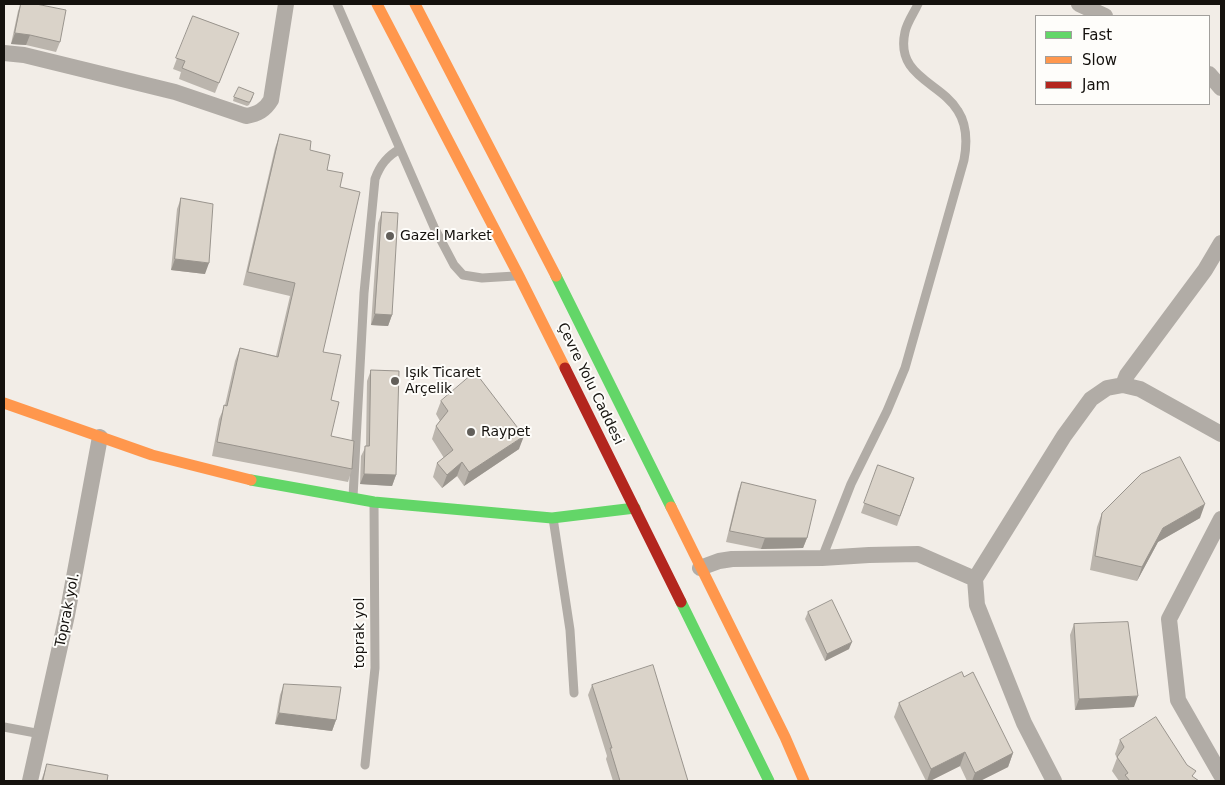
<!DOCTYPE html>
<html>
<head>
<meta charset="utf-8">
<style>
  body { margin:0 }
  #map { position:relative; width:1225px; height:785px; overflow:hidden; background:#f2ede7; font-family:"DejaVu Sans",sans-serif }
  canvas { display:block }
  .frame { position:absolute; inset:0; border:5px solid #15120e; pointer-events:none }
  .legend { position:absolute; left:1035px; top:15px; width:175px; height:90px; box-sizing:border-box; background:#fefdfa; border:1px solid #a19f9c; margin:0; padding:6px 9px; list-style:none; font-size:15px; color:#15120e }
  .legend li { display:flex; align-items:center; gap:10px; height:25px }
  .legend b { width:25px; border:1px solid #a19f9c }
</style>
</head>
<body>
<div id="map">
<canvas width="1225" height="785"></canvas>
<div class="frame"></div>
<ul class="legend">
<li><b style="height:6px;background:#63d668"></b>Fast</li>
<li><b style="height:6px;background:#ff974d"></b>Slow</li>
<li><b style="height:6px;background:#b3261e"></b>Jam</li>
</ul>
</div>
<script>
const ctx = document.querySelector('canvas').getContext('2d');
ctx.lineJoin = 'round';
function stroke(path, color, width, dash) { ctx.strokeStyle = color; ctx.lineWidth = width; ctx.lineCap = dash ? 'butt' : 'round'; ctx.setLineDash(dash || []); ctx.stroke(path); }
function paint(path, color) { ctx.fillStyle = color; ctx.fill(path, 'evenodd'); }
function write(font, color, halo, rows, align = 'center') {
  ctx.font = font + ' "DejaVu Sans",sans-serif'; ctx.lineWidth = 4; ctx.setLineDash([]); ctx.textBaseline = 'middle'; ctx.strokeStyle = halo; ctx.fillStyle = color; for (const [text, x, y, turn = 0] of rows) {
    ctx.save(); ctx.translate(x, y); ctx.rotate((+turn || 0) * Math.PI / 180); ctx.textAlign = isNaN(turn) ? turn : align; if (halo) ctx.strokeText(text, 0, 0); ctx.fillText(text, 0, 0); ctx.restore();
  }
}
stroke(new Path2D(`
  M337 4 434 227 454 265 463 275 482 278 515 276
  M353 497 364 293 375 179C380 165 387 156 400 149
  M553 518 570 630 574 693
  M822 558 851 484 887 411 905 368 964 160C967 144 967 125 958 111 941 82 895 77 905 32 907 22 914 13 918 4
  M4 727 41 734
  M365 765 375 668 374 502`), '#b1aca6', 9);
stroke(new Path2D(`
  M1079 4 1105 16
  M4 53 24 55 175 92 246 116C258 114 265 110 271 100L286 4
  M1209 74 1221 88
  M1123 385 1127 375 1205 270 1221 243
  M1221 519 1169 619 1178 700 1221 775
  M700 568 719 561 732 559 822 558 869 555 918 554 975 579
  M30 781 67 615 100 437
  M1054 781 1024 723 977 605 975 579 1064 436 1091 399 1107 388 1123 385 1140 389 1221 434`), '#b1aca6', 16);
stroke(new Path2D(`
  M556 276 671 507
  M251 480 374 502 552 518 635 508
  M681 602 769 781`), '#63d668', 11);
stroke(new Path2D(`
  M377 4 519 276 565 368
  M415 4 556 276
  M4 403 152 455 251 480
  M671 507 785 737 804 781`), '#ff974d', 11);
stroke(new Path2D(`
  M565 368 681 602`), '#b3261e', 11);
paint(new Path2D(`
  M21 4H36L60 42 56 52 26 45 11 44 18 11Z
  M193 16 239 33 215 93 179 79 181 72 173 69Z
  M234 97H253L249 105 247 106 233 101Z
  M280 134 310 150 327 170 340 187 323 352 331 400V436L352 469 348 482 212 456 219 419 225 405 235 361 240 348 276 356 290 296 243 285 275 148Z
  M181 198 205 274 171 270 177 209Z
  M382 212 392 315 388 326 371 325 378 223Z
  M371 370 396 475 392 486 360 484 361 456 366 446 367 381Z
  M441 401 519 449 464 486 457 476 442 488 433 477 437 463 444 458 432 439 436 426 440 421 436 414Z
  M878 465 914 478 897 526 861 513Z
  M742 482 807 538 803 548 761 549 726 542 738 492Z
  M1102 513 1200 518 1158 542 1137 581 1090 570 1097 527Z
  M808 612 849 649 825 661 805 619Z
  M1074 624 1134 707 1075 710 1070 635Z
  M964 677 1013 753 1008 767 980 781H967L960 766 930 781H926L894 717 899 703Z
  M284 684 336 720 332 731 275 724 280 695Z
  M592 685 688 781H613L606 759 607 756 588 695Z
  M1120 740 1193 777 1199 781H1119L1112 771 1117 758 1115 754Z
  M47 764 107 781H41Z`), '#bbb5ad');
paint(new Path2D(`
  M15 33 30 35 26 45 11 44Z
  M175 259 209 263 205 274 171 270Z
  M375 314 392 315 388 326 371 325Z
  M524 436 519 449 464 486 469 472Z
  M462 462 457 476 442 488 447 475Z
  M364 474 396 475 392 486 360 484Z
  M1205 504 1200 518 1158 542 1137 581 1142 567 1163 528Z
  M765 538H807L803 548 761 549Z
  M852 642 849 649 825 661 827 654Z
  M1138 696 1134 707 1075 710 1079 699Z
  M279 713 336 720 332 731 275 724Z
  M965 752 960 766 930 781H927L931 769Z
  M1013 753 1008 767 980 781H972L975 773Z`), '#99948d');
const building = new Path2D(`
  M21 4H36L66 10 60 42 30 35 15 33Z
  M193 16 239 33 219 83 182 68 185 61 176 58Z
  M239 87 254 93 250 102H248L234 97Z
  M280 134 311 141 310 150 330 155 327 170 343 173 340 187 360 192 323 352 341 355 331 400 339 402 331 436 354 441 352 469 217 442 224 405 227 406 240 348 278 357 295 283 248 272Z
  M181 198 213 204 209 263 175 259Z
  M382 212 398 213 392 315 375 314Z
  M371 370 399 371 396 475 364 474 365 446H369Z
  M475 372 524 436 469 472 462 462 447 475 437 463 453 450 436 426 448 411 441 401Z
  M1180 457 1205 504 1163 528 1142 567 1095 556 1102 513 1141 474Z
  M878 465 914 478 900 516 864 503Z
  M742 482 816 500 807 538H765L730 531Z
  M832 600 852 642 827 654 808 612Z
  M1128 622 1138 696 1079 699 1074 624Z
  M653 665 688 781H620L610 748H612L592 685Z
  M962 672 964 677 973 672 1013 753 975 773 965 752 931 769 899 703Z
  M284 684 341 687 336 720 279 713Z
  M1156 717 1187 765 1196 771 1192 776 1199 781H1130L1125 775 1128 773 1117 757 1124 747 1120 740Z
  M47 764 108 775 107 781H43Z`);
paint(building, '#dad3c9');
stroke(building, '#99948d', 1);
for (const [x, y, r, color] of [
  [390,236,5,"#625f5a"],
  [395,381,5,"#625f5a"],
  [471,432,5,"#625f5a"]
]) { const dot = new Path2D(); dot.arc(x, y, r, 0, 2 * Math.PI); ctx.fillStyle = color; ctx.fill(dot); stroke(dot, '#fefdfa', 2); }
write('14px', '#15120e', '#fefdfa', [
  ["Gazel Market",400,236],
  ["Işık Ticaret",405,373],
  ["Arçelik",405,389],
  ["Raypet",481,432]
], 'left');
write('14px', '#15120e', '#fefdfa', [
  ["Çevre Yolu Caddesi",590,384,64],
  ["Toprak yol.",68,610,-79],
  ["toprak yol",360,633,-90]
]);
</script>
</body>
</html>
